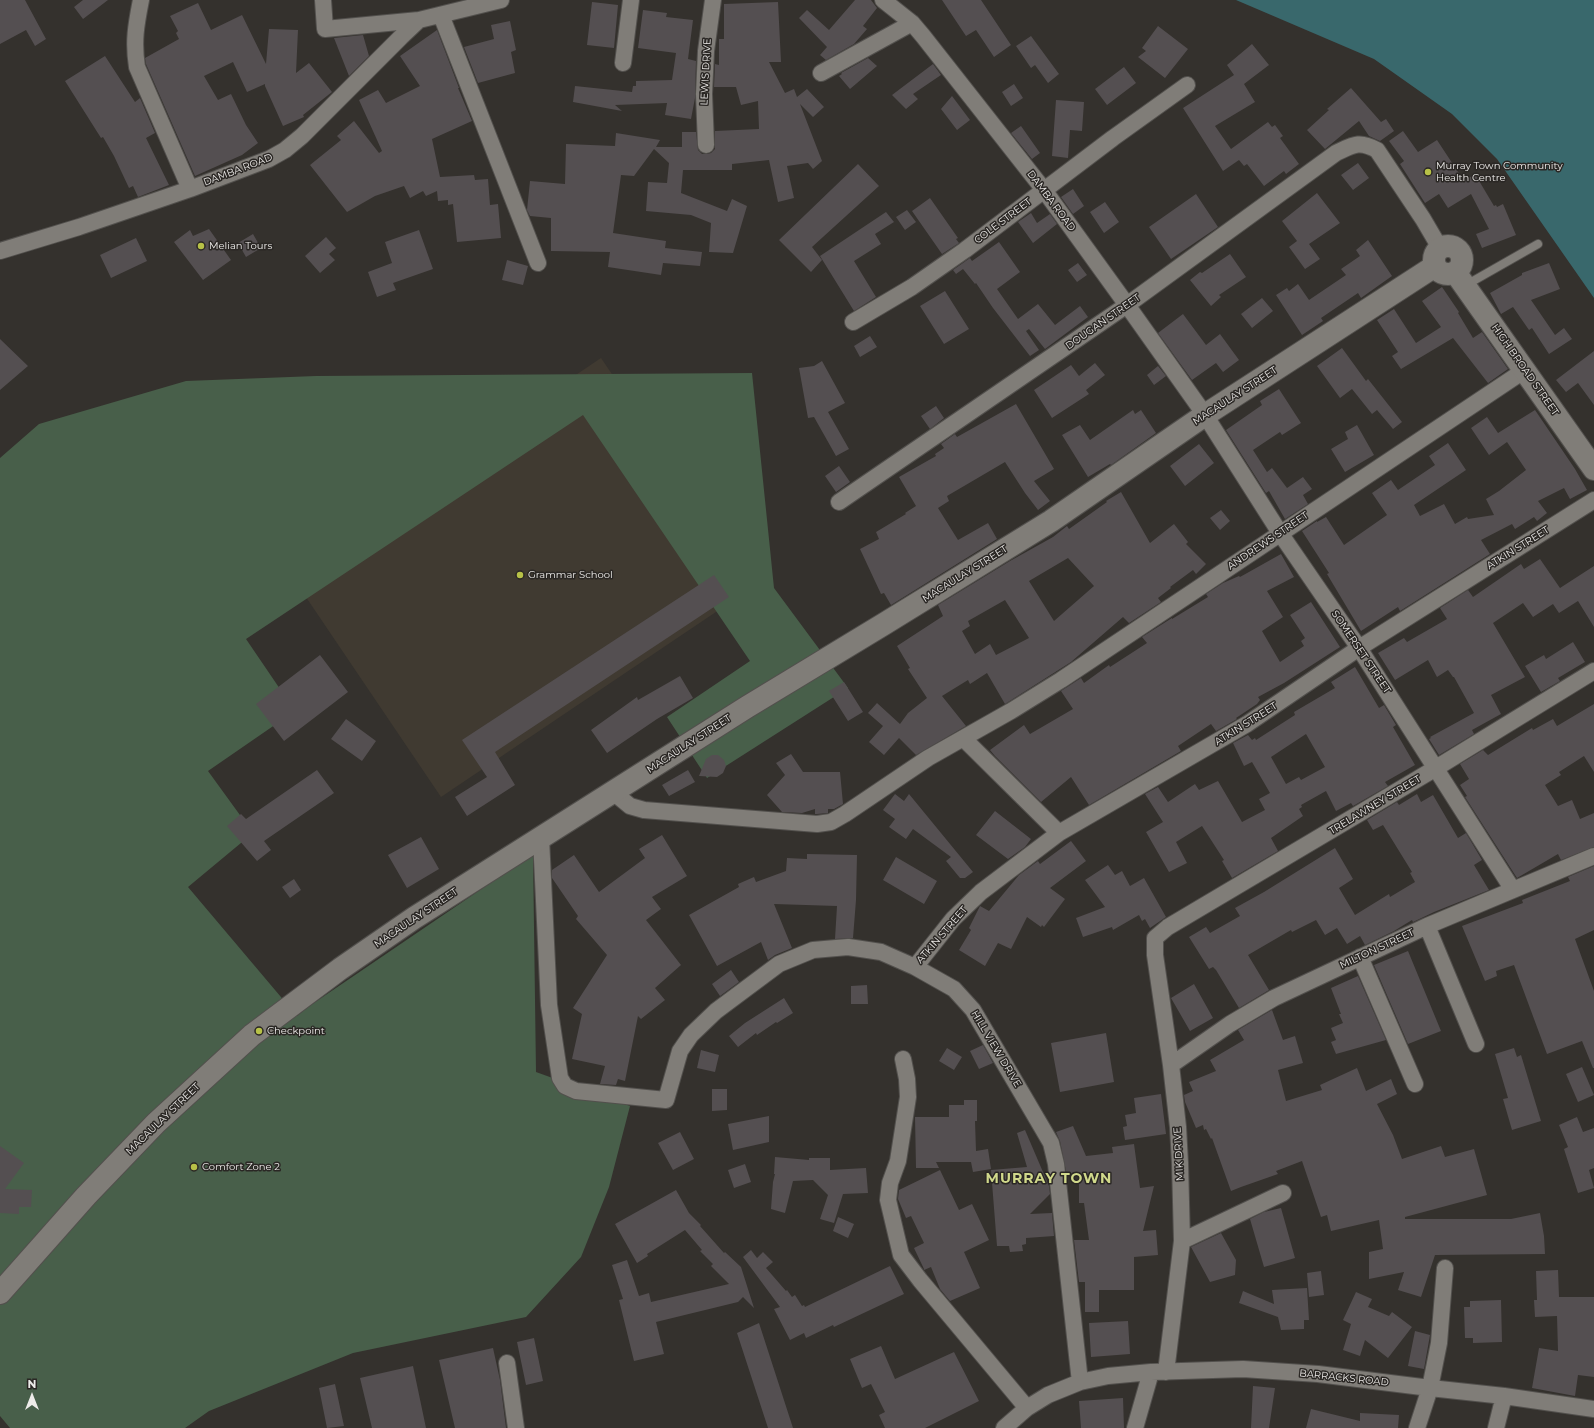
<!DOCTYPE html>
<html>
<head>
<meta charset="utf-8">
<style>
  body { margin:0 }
  #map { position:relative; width:1594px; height:1428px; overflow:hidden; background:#34312d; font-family:Montserrat,sans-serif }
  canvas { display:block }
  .north { position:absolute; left:12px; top:1376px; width:40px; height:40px; -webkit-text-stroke:3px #2a2724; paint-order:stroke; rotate:0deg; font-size:11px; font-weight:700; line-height:16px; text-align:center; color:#edebe9 }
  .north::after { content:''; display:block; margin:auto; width:14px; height:18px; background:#edebe9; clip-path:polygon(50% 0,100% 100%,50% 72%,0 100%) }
</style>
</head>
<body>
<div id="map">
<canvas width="1594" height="1428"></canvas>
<div class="north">N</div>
</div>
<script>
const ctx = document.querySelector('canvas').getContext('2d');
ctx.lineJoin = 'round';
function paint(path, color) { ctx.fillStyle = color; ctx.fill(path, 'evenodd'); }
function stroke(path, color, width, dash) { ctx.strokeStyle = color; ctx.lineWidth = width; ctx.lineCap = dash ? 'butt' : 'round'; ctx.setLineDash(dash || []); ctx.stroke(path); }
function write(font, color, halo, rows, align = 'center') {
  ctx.font = font + ' Montserrat,sans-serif'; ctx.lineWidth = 3; ctx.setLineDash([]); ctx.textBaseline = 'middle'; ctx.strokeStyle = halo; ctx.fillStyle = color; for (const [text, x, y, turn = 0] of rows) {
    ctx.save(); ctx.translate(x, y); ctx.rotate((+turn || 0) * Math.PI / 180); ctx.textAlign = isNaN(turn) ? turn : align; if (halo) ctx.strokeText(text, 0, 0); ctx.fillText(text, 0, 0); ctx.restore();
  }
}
paint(new Path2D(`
  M601 358 756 585 441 797 287 569Z`), '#403a31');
paint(new Path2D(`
  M752 373 774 588 848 688 707 778 667 717 750 661 583 415 246 639 295 711 208 771 253 833 188 887 297 1016 308 1007 533 854 536 1072 630 1106 609 1187 581 1257 526 1317 353 1353 209 1411 185 1428H10L0 1416V458L39 424 186 381 316 376Z`), '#485f4a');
paint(new Path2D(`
  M1236 0H1594V298L1497 159 1452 114 1374 59Z`), '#39686c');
paint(new Path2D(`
  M0 0H25L46 39 35 46 26 30 0 44Z
  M83 0H108L83 19 74 7Z
  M855 0H871L877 8 863 26 867 29 854 44 826 60 820 55 827 47 799 18 807 10 829 30Z
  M942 0H981L1011 45 994 57 976 30 966 36Z
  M592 2 618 5 614 48 587 45Z
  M778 2 781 62H769L785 93 794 89 797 97 807 89 824 107 813 117 800 104 822 161 813 169 808 163 787 166 794 198 778 202 769 160 732 164V170H683L681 193 727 211 732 199 747 206 733 253 709 252 711 223 691 215 646 211 648 182 667 183 669 163 654 149 634 176 621 175 613 233 666 241 665 248 702 252 700 266 663 263 661 275 608 267 610 252 551 251V218L530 216 527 210 530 181 565 184 566 144 615 146 616 133 660 140 656 147H682V132H696L698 150 702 154H707L711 153 715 149V131L759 129 758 101 741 105 736 87H714L715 64 719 65V39H724V4Z
  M198 3 211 30 242 15 266 64 269 29 298 30 296 73 309 63 332 92 303 115 304 117 283 126 265 86V84L247 92 233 62 204 76 218 100 231 94 246 125 258 143 242 155 195 176 146 64 145 58 179 39 176 33 178 31 170 16Z
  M643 10 667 13 666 17 693 20 688 59 696 61 695 98 691 119 665 115 667 103 615 105 622 111 573 102 575 86 632 92 633 86H636V81L672 80 676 53 638 48Z
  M510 21 516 50 511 52 515 73 478 83 464 47 494 39 491 25Z
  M1158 26 1188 49 1165 78 1138 57 1146 51 1142 48Z
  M437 30 459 88H458L472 121 432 139 440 177 474 175 475 180 488 179 490 205 498 204 501 238 457 242 453 204 448 205V200L438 201 437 191 426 196 423 191 410 198 404 186 375 196 347 212 310 165 341 140 337 136 354 121 379 153 382 151 359 100 378 90 386 103 420 86 400 56Z
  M363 35 369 56 349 76 334 38Z
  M1031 36 1059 74 1048 83 1035 65 1031 68 1016 46Z
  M1252 44 1269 65 1244 84 1255 102 1215 126 1231 149 1268 122 1272 127 1275 125 1283 136 1280 138 1299 164 1286 174 1284 171 1264 186 1247 164 1244 166 1239 160 1223 171 1183 108 1234 75 1227 65Z
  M105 56 135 102 140 98 155 133 146 138 169 185 138 197 133 186 129 188 114 156 103 137 101 138 65 81Z
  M868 58 877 66 850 89 839 76 842 74 841 73Z
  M933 64 941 75 913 94 918 99 906 109 892 95Z
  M1124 67 1136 83 1107 105 1095 89Z
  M1014 84 1023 98 1011 106 1002 92Z
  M1351 88 1381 122 1386 119 1394 131 1380 141 1369 136 1359 121 1325 149 1307 130 1329 110 1327 109Z
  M952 96 970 120 957 130 941 109Z
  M1056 100 1084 102 1082 131 1070 130 1068 158 1052 156Z
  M1021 126 1040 153 1032 159 1011 133Z
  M1403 131 1418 152 1437 140 1464 181 1475 174 1494 206 1496 205 1497 207 1503 204 1516 235 1482 248 1476 234 1489 229 1471 194 1448 208 1439 194 1425 203 1400 164 1404 161 1389 141Z
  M1358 163 1369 178 1353 190 1341 175Z
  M858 164 879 186 812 247 822 260 811 272 779 240Z
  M1073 189 1084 206 1073 214 1061 197Z
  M1317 193 1340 223 1309 244 1320 259 1305 269 1289 247 1297 241 1282 221Z
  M1196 194 1218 227 1171 259 1149 227Z
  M930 198 958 238 956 239 959 243 942 254 912 211Z
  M1105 202 1119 222 1104 233 1090 212Z
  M907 210 916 222 905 230 896 217Z
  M886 212 894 222 875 234 881 244 854 261 876 297 854 311 820 256Z
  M1031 213 1037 223 1050 214 1057 224 1033 243 1018 222Z
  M209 229 231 260 203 280 174 242 190 230 193 236Z
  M419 230 433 269 393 283 396 290 377 297 368 272 392 263 385 242Z
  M253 234 261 248 246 257 238 243Z
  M326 237 336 248 329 254 335 260 320 273 305 256Z
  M136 238 147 261 111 278 100 255Z
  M1368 240 1392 276 1361 298 1358 293 1321 318 1323 321 1302 335 1276 295 1287 288 1289 291 1298 284 1309 300 1346 275 1341 269 1360 256 1356 250Z
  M999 242 1020 272 997 289 1018 319 1038 304 1055 325 1080 306 1088 317 1045 349 1029 329 1026 331 1039 350 1030 356 993 308 976 283 975 284 963 269 956 274 953 270 970 258 972 261Z
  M1230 254 1246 277 1219 295 1221 297 1211 306 1190 280 1200 272 1202 273Z
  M507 260 528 266 523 285 502 280Z
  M1078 263 1087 275 1077 282 1068 270Z
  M1549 263 1560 289 1531 300 1555 335 1564 328 1572 339 1549 354 1532 328 1529 330 1513 307 1501 314 1490 293 1522 275V273Z
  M1442 287 1459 312 1458 313 1473 338 1482 332 1508 369 1488 383 1453 338 1401 369 1392 356 1398 352 1377 320 1394 309 1416 343 1441 327 1422 301Z
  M945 291 969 329 944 344 920 306Z
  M1262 298 1273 311 1252 328 1241 314Z
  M1183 314 1206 345 1220 334 1239 360 1223 372 1216 363 1192 380 1158 333Z
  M870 336 877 347 860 357 854 346Z
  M0 339 28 366 0 390Z
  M1342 348 1366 381 1368 379 1402 422 1393 429 1377 410 1372 414 1352 389 1340 398 1317 366Z
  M1594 351V405L1578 383 1566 392 1556 380Z
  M822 361 845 403 828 412 849 449 836 456 814 417 808 418 799 368 814 366Z
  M1095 363 1105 375 1086 390 1089 394 1052 418 1034 390 1071 365 1079 376Z
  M1158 366 1166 376 1154 385 1147 375Z
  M1279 389 1301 423 1282 435 1280 432 1253 450 1267 472 1272 468 1287 488 1303 477 1312 489 1303 495 1308 504 1285 519 1269 491 1266 493 1226 430 1262 405 1260 401Z
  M1016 404 1054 469 1034 481 1050 501 1038 510 1025 493 1005 462 947 496 949 501 938 508 958 540 988 523 997 539 891 605 884 593 881 594 860 549 879 539 876 532 906 514 905 513 916 506 899 477 936 456 935 454 944 448 941 444 955 434 957 437Z
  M936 406 944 418 930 429 921 416Z
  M1133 410 1135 414 1141 410 1156 433 1111 465 1110 464 1088 477 1062 435 1080 425 1090 440Z
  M1535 410 1575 469 1587 490 1570 499 1564 488 1538 501 1547 513 1537 521 1534 517 1515 529 1512 524 1481 540 1490 554 1400 611 1398 607 1361 631 1327 574 1329 573 1302 531 1317 521V522L1326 517 1344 545 1387 515 1372 493 1391 480 1398 490 1435 465 1429 456 1448 443 1466 470 1414 505 1420 516 1444 504 1455 524 1467 517 1468 519 1494 515 1486 499 1499 491 1526 470 1507 442 1489 455 1471 428 1487 417 1498 433Z
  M1357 425 1374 455 1345 472 1331 449 1348 439 1345 432Z
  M1199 444 1214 463 1185 486 1170 466Z
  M839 466 850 482 836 492 825 476Z
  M1121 492 1150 543 1174 524 1188 542 1186 544 1206 564 1196 574 1193 570 1170 587 1171 588 1158 598 1161 602 1129 623 1123 617 1071 662 1005 704 987 673 970 684 968 680 942 696 966 726 916 755 899 738 884 755 869 742 883 726 868 713 877 703 900 724 908 713 927 698 908 669 910 668 897 646 943 616 938 605 1010 561 1053 537 1067 526 1069 529 1107 502 1106 501ZM1068 558 1094 586 1054 621 1029 581ZM1005 600 1029 638 996 655 990 644 975 654 962 631 970 626 968 621Z
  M1221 510 1230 521 1220 530 1210 518Z
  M1281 554 1294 577 1267 591 1283 617 1262 631 1280 662 1304 646 1301 641 1305 638 1290 615 1311 602 1340 647 1284 683 1258 697 1260 700 1257 704 1236 718 1237 719 1216 731 1211 724 1178 746 1181 751 1089 805 1071 777 1041 802 995 756 990 750 1024 725 1030 734 1073 709 1061 691 1081 678 1084 683 1109 665 1110 667 1147 643 1142 637 1172 618V619L1208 597 1206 594 1223 583 1239 576 1240 577Z
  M1540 559 1560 588 1594 566V627L1578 601 1559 613 1553 604 1533 617 1523 603 1493 623 1525 677 1491 695 1501 714 1472 730 1474 734 1439 755 1429 739 1431 738 1430 737 1474 713 1454 677H1453L1448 670 1437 677 1428 660 1395 680 1378 653 1404 638 1407 642 1447 619 1440 608 1468 590 1473 597 1521 564 1524 569Z
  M714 575 729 597 495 752 515 785 467 816 455 797 487 777 462 740Z
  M1573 642 1585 662 1558 678 1560 681 1541 692 1525 666 1544 655 1546 659Z
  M320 655 348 692 284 741 256 704Z
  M1355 667 1379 708 1384 705 1396 725 1393 727 1415 765 1385 782 1388 786 1353 806 1351 803 1336 811 1326 791 1301 805 1302 807 1299 809 1303 816 1271 838 1278 851 1232 878 1222 861 1224 860 1202 826 1176 842 1187 863 1169 872 1146 832 1163 822 1145 794 1158 787 1168 802 1195 784 1199 790 1218 781 1242 822 1265 810 1259 799 1270 793 1252 762 1244 766 1233 743 1248 735 1252 740 1255 738 1256 740 1295 715 1294 712 1335 688 1331 682ZM1306 734 1325 767 1301 780 1299 777 1286 784 1271 757Z
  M680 676 693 698 657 719 607 753 591 730 637 697 638 700Z
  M844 682 863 712 848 721 829 691Z
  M1594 704V772L1584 756 1559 772 1561 775 1545 785 1558 806 1572 800 1580 819 1594 813V847L1561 860 1558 854 1517 878 1465 797 1467 796 1460 785 1469 779 1460 764 1483 750 1488 755 1532 728 1533 730 1553 719 1557 726Z
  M346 719 376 741 362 761 331 739Z
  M791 754 803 772H840L843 804 834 809H828V813L817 814H815V809L802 813 782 812 767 795 785 775 776 763Z
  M712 755H718L724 760 726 766 723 773 717 777 699 776 706 759Z
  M317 770 334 793 264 841 271 850 257 861 227 826 241 814 246 819Z
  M688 770 695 782 669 796 662 785Z
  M895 794 904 801 909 794 973 872 965 878H960L946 861 951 857 913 829 906 839 889 827 895 819 883 810Z
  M1417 794 1421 802 1433 795 1458 838 1466 833 1482 860 1474 865 1489 890 1434 912 1413 922 1412 920 1394 931 1365 945 1360 936 1347 944 1337 928 1325 935 1316 920 1292 932 1291 930 1248 955 1269 990 1239 1008 1216 970 1213 967 1209 969 1189 937 1206 927 1210 933 1240 916 1235 908 1264 892 1335 848 1353 879 1339 888 1355 915 1389 894 1390 897 1415 882 1410 873 1412 872 1383 825 1373 830 1367 820 1397 802 1399 805Z
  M995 811 1031 839 1025 847 1008 859 976 835Z
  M662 835 687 876 652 897 661 909 646 920 681 965 655 988 665 1000 641 1019 638 1016 625 1081 618 1079 616 1085 600 1084 605 1066 572 1059 582 1014 573 1008 607 955 576 919 578 916 552 878V870L574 855 599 892 645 858 639 849Z
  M421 837 439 869 407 888 388 855Z
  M1071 841 1086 861 1050 888 1065 899 1044 927 1042 925 1041 927 1027 917 1011 949 998 943 985 966 959 950 971 930 969 928 980 906 989 911 1019 875 1038 861 1040 864Z
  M807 854 857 855 856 900 853 938 835 939 837 906 774 904 792 948 775 955 768 960 761 942 717 966 689 915 739 887 738 884 754 877 756 882 786 871 787 858 807 859Z
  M896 857 937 881 924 904 883 880Z
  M1108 865 1115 875 1122 871 1130 886 1144 878 1166 917 1150 928 1145 919 1142 921 1139 915 1113 930 1112 927 1083 937 1076 918 1105 907 1085 880Z
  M1594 866V930L1575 939 1594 991V1068H1593L1582 1041 1547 1054 1514 965 1496 971 1497 976 1485 981 1462 926 1523 903 1522 900 1570 881 1568 877Z
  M294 879 301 890 290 898 282 887Z
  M1408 951 1441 1031 1408 1044 1374 965Z
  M731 970 739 982 720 996 712 984Z
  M1358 976 1386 1040 1336 1054 1331 1042 1336 1040 1331 1028 1343 1023 1339 1014H1341L1331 988Z
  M1194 984 1213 1018 1190 1031 1171 998Z
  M867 985 868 1004H851V986Z
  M784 998 793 1013 777 1023 776 1022 757 1035 756 1033 738 1047 729 1036 745 1023Z
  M1272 1010 1283 1040 1295 1036 1303 1063 1278 1070 1286 1101 1322 1090 1320 1085 1357 1068 1366 1091 1391 1079 1397 1094 1377 1104 1393 1135 1402 1159 1441 1146 1445 1157 1474 1149 1487 1195 1405 1217V1219H1511L1540 1213 1544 1236 1545 1254 1435 1255 1421 1297 1398 1290 1404 1272 1369 1279V1252L1383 1249 1379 1220 1331 1231 1327 1215 1321 1217 1302 1161 1276 1171 1278 1174 1241 1187V1186V1187L1231 1191 1212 1138 1211 1139 1206 1129 1204 1130 1203 1125 1196 1128 1185 1102 1184 1095 1193 1091 1189 1082 1216 1071 1210 1060 1244 1040 1238 1030Z
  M1106 1033 1114 1082 1060 1092 1051 1043Z
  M983 1045 993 1063 979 1069 970 1051Z
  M947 1048 962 1057 954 1070 939 1061Z
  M1514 1048 1517 1057 1521 1055 1541 1121 1512 1130 1503 1099 1508 1098 1495 1054Z
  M701 1050 719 1055 715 1072 697 1068Z
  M1582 1067 1594 1095 1578 1102 1566 1074Z
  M712 1089H727V1110L712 1111Z
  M1161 1094 1166 1134 1125 1140 1123 1127 1127 1126 1125 1115 1136 1113 1134 1098Z
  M964 1100H977V1121H975L976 1151 988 1149 991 1169 973 1172 971 1162H936L939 1168H916L915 1117H949V1105H964Z
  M769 1116V1142L733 1150 728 1124Z
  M1577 1117 1583 1132 1594 1128V1168L1589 1170 1594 1188 1578 1193 1564 1149 1568 1147 1559 1125Z
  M1073 1126 1086 1156 1113 1153 1112 1147 1134 1144 1140 1188 1154 1186 1143 1231 1156 1230 1158 1255 1134 1257V1290H1099V1312H1085V1282H1079L1074 1240H1089L1084 1203H1079V1174L1067 1176 1060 1141 1056 1132Z
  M1025 1130 1049 1186 1050 1194 1030 1214 1052 1213 1054 1236 1026 1238V1244L1022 1245 1023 1251 1010 1252 1009 1246H997L991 1170 1027 1167 1017 1133Z
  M680 1132 694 1159 673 1170 658 1143Z
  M0 1146 24 1163 5 1189 32 1190 31 1207H19V1214L0 1213Z
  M775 1157 809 1160V1158H830V1170L866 1168 868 1193 843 1194 834 1223 820 1219 828 1195 813 1180 793 1181 785 1213 771 1209 773 1182 775 1174H774Z
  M745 1164 751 1182 734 1188 728 1170Z
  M940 1170 959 1210 972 1204 989 1240 964 1252 980 1288 950 1301 940 1289 931 1267 924 1270V1269L914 1248 924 1243 911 1216 906 1218 898 1199 899 1190Z
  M676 1190 689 1213 701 1225 700 1226 724 1253 725 1252 741 1267 754 1308 743 1297 738 1302 656 1322 664 1354 634 1361 619 1300 623 1299 612 1265 627 1260 639 1296 649 1293 651 1302 729 1284 711 1266 713 1264 700 1251 702 1250 685 1230 647 1254 648 1256 637 1263 615 1224Z
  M1281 1208 1295 1258 1264 1267 1250 1219 1264 1212Z
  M838 1217 854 1224 848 1238 833 1231Z
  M1221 1233 1236 1260 1235 1275 1210 1282 1191 1247Z
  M751 1250 757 1258 763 1252 773 1262 766 1268 786 1291 787 1290 792 1297 795 1295 802 1306 804 1305 805 1307 890 1266 904 1294 834 1327 833 1325 806 1338 804 1333 790 1340 774 1309 780 1307 743 1257Z
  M1558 1270 1559 1297H1594V1377L1578 1375 1575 1396 1532 1388 1539 1348 1558 1351 1557 1316 1535 1317 1534 1300H1537L1536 1271Z
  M1321 1271 1324 1295 1309 1297 1307 1273Z
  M1307 1288 1309 1320H1304V1329L1281 1330 1278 1317 1239 1303 1243 1291 1274 1304 1272 1290Z
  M1356 1292 1372 1299 1368 1307 1389 1316 1392 1312 1412 1327 1388 1358 1365 1340 1360 1356 1343 1350 1351 1324 1343 1320Z
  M1501 1300 1502 1342 1473 1343V1338H1465L1464 1307H1470V1301Z
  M1128 1321 1130 1354 1091 1357 1089 1323Z
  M759 1323 793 1428H768L737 1333Z
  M1415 1331 1430 1335 1424 1369 1408 1366Z
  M534 1338 543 1381 526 1385 517 1342Z
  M881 1346 895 1379 954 1352 979 1401 925 1428H885L879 1415 885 1412 871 1384 862 1388 850 1359Z
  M493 1348 500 1380 506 1428H455L439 1360Z
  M413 1366 426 1428H372L360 1378Z
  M335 1384 344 1426 327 1428 319 1388Z
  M1253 1386 1275 1388 1269 1428H1251Z
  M1123 1398 1124 1428H1081L1079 1401Z
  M1311 1409 1360 1421V1413L1399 1415 1398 1428H1306Z`), '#544f51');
const lane = new Path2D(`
  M1466 285 1538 244`);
const street = new Path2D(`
  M141 0C136 25 133 42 137 67L190 189
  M323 0 325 29 419 20
  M883 0 912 23 923 36 1044 190 1127 305 1205 415 1280 533 1359 648 1513 890
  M441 15 538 263
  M623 63 631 0
  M821 73 912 23
  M706 145 704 94 706 51 713 0
  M0 251 79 227 190 189 269 159 285 150 302 136 401 37 419 20 501 0
  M853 322 912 287 965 250 1113 138 1187 85
  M839 502 1127 305 1336 153C1353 145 1359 140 1377 150L1423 219 1440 248
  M964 739 1059 833
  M613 792 630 806 644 810 817 824 831 822 845 814 928 758 1011 711 1061 680 1525 370
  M541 838 549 1005 560 1078 565 1086 576 1091 666 1100 680 1051 691 1035 716 1011 779 964 813 950 848 947 881 952 915 967 954 989 973 1010 1051 1143 1056 1164 1080 1382
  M1427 926 1476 1044
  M1360 957 1415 1084
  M915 967 953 919 981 892 1059 833 1247 724 1359 648 1594 500
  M903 1059 907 1079 908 1097 898 1161 890 1183 888 1200 901 1255 920 1280 1027 1408
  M1171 1065 1230 1024 1274 998 1427 926 1594 856
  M1182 1241 1283 1193
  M507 1363 516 1428
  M1166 1372 1182 1241 1180 1163 1178 1127 1171 1065 1155 955V938L1168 927 1436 768 1594 671
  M1004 1428 1027 1408 1048 1395 1080 1382 1108 1376 1151 1372 1243 1369 1318 1374 1430 1388 1504 1396 1594 1409
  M1135 1428 1151 1372
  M1417 1428 1430 1388 1439 1343 1445 1268
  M1496 1428 1504 1396`);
const secondary = new Path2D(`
  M1434 260a14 14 0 1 1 28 0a14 14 0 1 1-28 0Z
  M1455 272 1594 469
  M0 1293 86 1196 156 1123 252 1035 340 969 414 918 747 707 884 624 1051 521 1205 415 1435 266`);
stroke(lane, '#52504d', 10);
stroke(street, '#52504d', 18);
stroke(secondary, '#52504d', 24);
stroke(lane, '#807d78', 8);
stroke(street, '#807d78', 16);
stroke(secondary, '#807d78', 22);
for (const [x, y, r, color] of [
  [1428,172,4,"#b7c147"],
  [201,246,4,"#b7c147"],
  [520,575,4,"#b7c147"],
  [259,1031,4,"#b7c147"],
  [194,1167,4,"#b7c147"]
]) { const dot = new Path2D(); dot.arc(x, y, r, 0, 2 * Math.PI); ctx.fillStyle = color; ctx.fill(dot); stroke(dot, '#2a2724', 1.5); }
write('10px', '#edebe9', '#2a2724', [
  ["LEWIS DRIVE",706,72,-87],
  ["DAMBA ROAD",238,170,-21],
  ["DAMBA ROAD",1051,201,53],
  ["COLE STREET",1003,221,-37],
  ["DOUGAN STREET",1103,322,-35],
  ["HIGH BROAD STREET",1525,370,55],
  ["MACAULAY STREET",1235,396,-33],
  ["ANDREWS STREET",1268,541,-34],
  ["ATKIN STREET",1518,548,-32],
  ["MACAULAY STREET",965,574,-32],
  ["SOMERSET STREET",1361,652,56],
  ["ATKIN STREET",1246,724,-32],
  ["MACAULAY STREET",689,744,-33],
  ["TRELAWNEY STREET",1375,805,-31],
  ["MACAULAY STREET",416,918,-34],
  ["ATKIN STREET",942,935,-49],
  ["MILTON STREET",1377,949,-25],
  ["HILL VIEW DRIVE",996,1049,59],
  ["MACAULAY STREET",163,1119,-44],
  ["MIK DRIVE",1179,1154,-93],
  ["BARRACKS ROAD",1344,1378,6]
]);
write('10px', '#edebe9', '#2a2724', [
  ["Murray Town Community",1436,166],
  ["Health Centre",1436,178],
  ["Melian Tours",209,246],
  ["Grammar School",528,575],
  ["Checkpoint",267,1031],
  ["Comfort Zone 2",202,1167]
], 'left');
ctx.letterSpacing = '1px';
write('bold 14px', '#d1d98b', '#2a2724', [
  ["MURRAY TOWN",1049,1179]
]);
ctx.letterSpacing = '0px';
</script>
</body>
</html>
